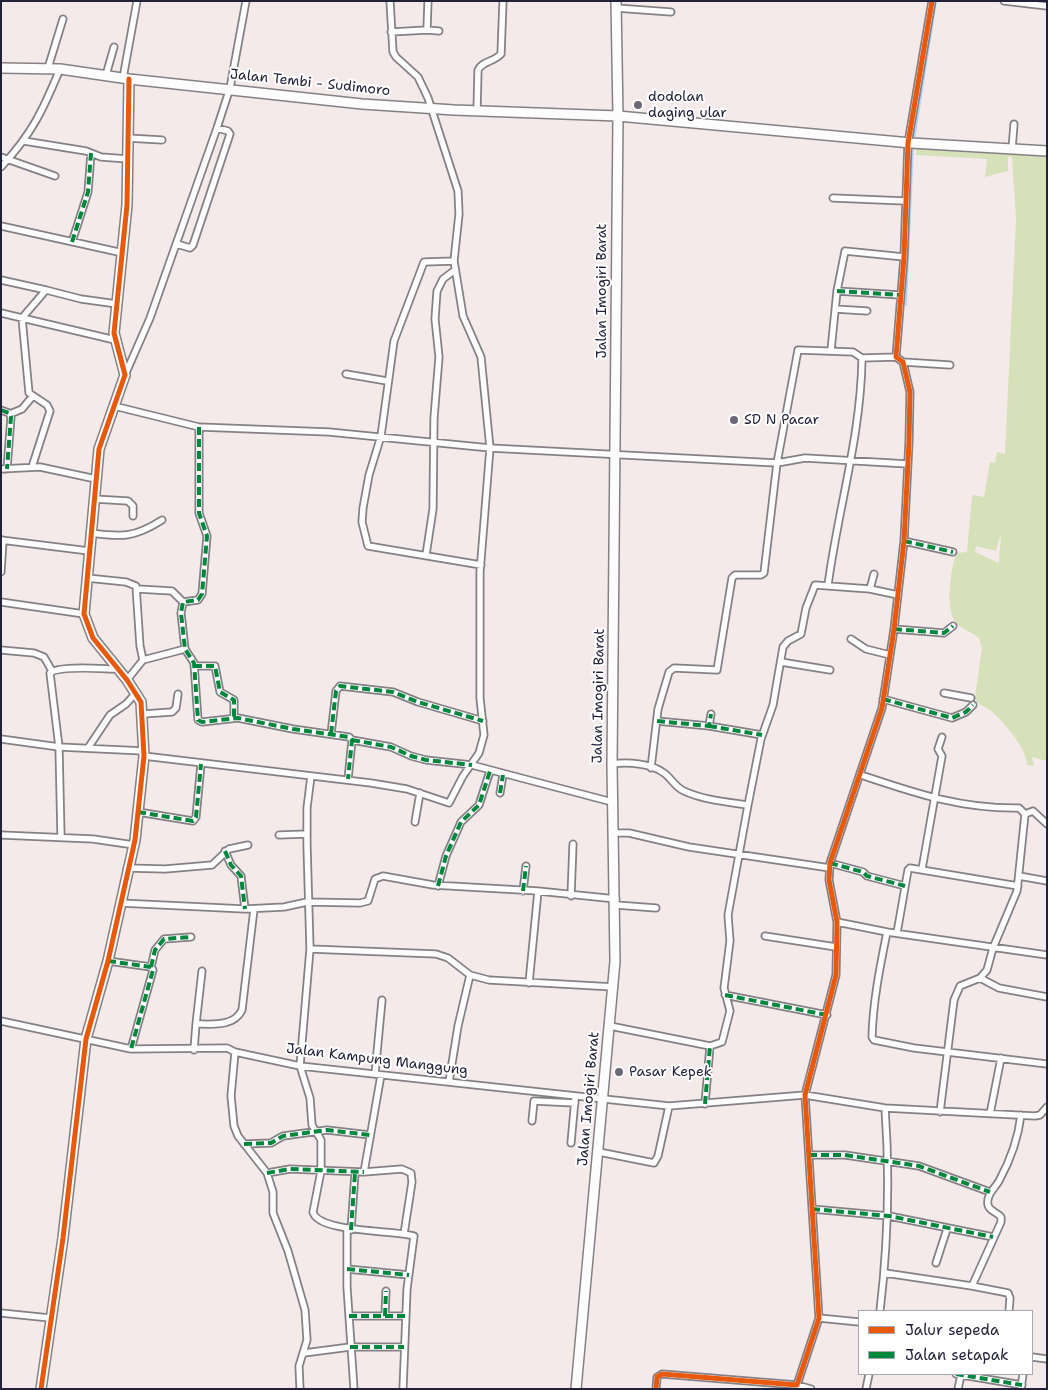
<!DOCTYPE html>
<html>
<head>
<meta charset="utf-8">
<style>
  body { margin:0 }
  #map { position:relative; width:1048px; height:1390px; overflow:hidden; background:#f4eaea; font-family:"Shantell Sans",sans-serif }
  canvas { display:block }
  .frame { position:absolute; inset:0; border:2px solid #22223b; pointer-events:none }
  .legend { position:absolute; left:858px; top:1310px; width:175px; height:65px; box-sizing:border-box; background:#fff; border:1px solid #a7a7b1; margin:0; padding:6px 9px; list-style:none; font-size:15px; color:#22223b }
  .legend li { display:flex; align-items:center; gap:10px; height:25px }
  .legend b { width:25px; border:1px solid #a7a7b1 }
</style>
</head>
<body>
<div id="map">
<canvas width="1048" height="1390"></canvas>
<div class="frame"></div>
<ul class="legend">
<li><b style="height:6px;background:#e8590c"></b>Jalur sepeda</li>
<li><b style="height:6px;background:#00873e"></b>Jalan setapak</li>
</ul>
</div>
<script>
const ctx = document.querySelector('canvas').getContext('2d');
ctx.lineJoin = 'round';
function paint(path, color) { ctx.fillStyle = color; ctx.fill(path, 'evenodd'); }
function stroke(path, color, width, dash) { ctx.strokeStyle = color; ctx.lineWidth = width; ctx.lineCap = dash ? 'butt' : 'round'; ctx.setLineDash(dash || []); ctx.stroke(path); }
function write(font, color, halo, rows, align = 'center') {
  ctx.font = font + ' "Shantell Sans",sans-serif'; ctx.lineWidth = 4; ctx.setLineDash([]); ctx.textBaseline = 'middle'; ctx.strokeStyle = halo; ctx.fillStyle = color; for (const [text, x, y, turn = 0] of rows) {
    ctx.save(); ctx.translate(x, y); ctx.rotate((+turn || 0) * Math.PI / 180); ctx.textAlign = isNaN(turn) ? turn : align; if (halo) ctx.strokeText(text, 0, 0); ctx.fillText(text, 0, 0); ctx.restore();
  }
}
paint(new Path2D(`
  M916 148 1047 154V761L1032 757 1034 766 1027 765C1027 748 1003 721 990 710 983 705 978 706 975 698L982 648 979 638C973 633 965 630 959 626 943 614 951 569 956 553L967 552 972 497 973 495 984 497 990 462 995 463 997 452 1005 454 1016 219 1012 157H1008V171L985 177 987 159 916 155ZM1001 533 999 563 975 552 976 546 996 551Z`), '#d6e1b9');
stroke(new Path2D(`
  M914 140 936 1
  M906 305 913 147`), '#b6d4f3', 2);
const street = new Path2D(`
  M1004 1 1047 6
  M616 8 671 12
  M427 30 439 31
  M391 32 427 30 428 1
  M48 68 63 19
  M106 75 114 47
  M123 78 137 1
  M477 110 478 70C482 61 494 62 501 54L503 1
  M127 138 162 140
  M24 141 86 151 101 157 128 159
  M1012 149 1014 124
  M1 157 55 176
  M1 167C32 134 43 110 60 69
  M833 198 905 201
  M1 226 123 253
  M72 242 88 192 91 153
  M177 244 190 248 193 245 230 134 228 131 217 128
  M454 261 424 262 394 341 381 436 369 475 363 508 362 522 368 546 481 565
  M1 280 46 290
  M837 291 901 295
  M835 309 867 311
  M1 313 115 340
  M831 350 837 291 845 251 904 257
  M903 362 950 365
  M346 374 387 381
  M125 375 150 318 217 128 230 88 246 1
  M114 406 199 427 329 432 490 448 777 463 805 458 908 464
  M1 410 9 413 11 417 7 469
  M10 414 22 409 32 397
  M199 427V513L207 536 202 594 198 600 183 602 181 613 185 649 194 663 198 720 202 722 238 718 293 729 349 737 352 740 348 779
  M32 467 50 411 47 405 29 393 22 318 46 290 81 299 117 304
  M1 469 40 467 96 479
  M94 499 128 501 133 506V516
  M90 533C122 537 134 538 162 520
  M1 540 89 551
  M904 541 953 552
  M426 555 433 509 434 418 439 357 435 319 437 291 443 279 455 270
  M1 572 3 540
  M87 578 126 582 136 586 140 646 143 660
  M828 585C838 509 861 436 862 358
  M138 589 172 591 183 602
  M870 589 874 574
  M1 602 84 614
  M894 629 944 633 953 626
  M851 639 866 649 890 655
  M1 650 34 653 44 657 52 671
  M781 662 830 670
  M194 666H215L220 692 234 700V718
  M127 680 143 660 185 649
  M944 693 971 698
  M883 699 952 718 966 712 973 705
  M143 714 172 712 176 708 178 694
  M657 721 709 726 711 714
  M709 726 762 735
  M331 734 336 691 340 686 393 692 418 702 483 721
  M1 739 59 747 144 751
  M352 740 391 747 411 756 426 760 472 765 612 802
  M88 748 110 715 126 704 136 693
  M144 756 371 783 407 789 449 803 463 776 479 753 484 735 480 698V572L490 448 488 428 481 357 463 316 454 261 459 214 458 191 428 98 418 77 396 57 393 52 390 1
  M612 764C627 762 651 763 664 773 672 779 675 787 684 791 703 800 728 802 748 805L761 739 773 705 783 647 788 641 801 634 806 608 815 585 870 589 898 595
  M651 768 658 709 669 672 674 668 717 670 732 578 735 575H761L764 573 777 463 798 350 853 352 862 358 896 357
  M861 775C915 793 960 809 1019 808L1025 814 1033 811 1047 824
  M311 776 307 808V845L310 949 300 1066 310 1098 312 1125 321 1140V1171L313 1212C318 1233 397 1230 414 1236L407 1289 403 1389
  M500 793 503 775
  M138 812 193 821 196 817 201 764
  M415 822 420 793
  M613 833H629L689 847 830 868
  M1 835 93 839 134 845
  M279 835 307 834
  M61 837 59 747 50 673C59 665 104 669 118 669
  M225 851 231 865 241 876 245 909
  M830 863 863 872 867 876 905 886
  M127 868 165 869 212 865 229 849 248 845
  M922 869 942 756 938 749 942 737
  M1019 876 1047 881
  M438 886 446 856 461 822 479 805 490 771
  M523 891 526 866
  M571 896 573 844
  M120 903 245 909 284 907 307 902 360 903 368 901 375 879 383 876 433 885 538 891 616 899
  M616 905 656 908
  M837 922 887 932 1047 955
  M887 932C880 967 873 1001 872 1037L874 1040 914 1048 1047 1064
  M897 933 908 870 910 868 1018 886
  M765 936 836 947
  M310 949 436 954 448 958 470 975 489 980 614 987
  M108 961 151 967 153 970 131 1049
  M151 967 155 950 164 939 191 937
  M980 978 999 988 1047 997
  M529 983 538 891
  M725 995 827 1015
  M1 1021 131 1049 227 1048 235 1052 300 1066 669 1106 805 1095 885 1108 1035 1116 1040 1115 1047 1107
  M196 1024 202 971
  M610 1026 710 1046 722 1042 730 1011 724 988 730 941 728 915 748 805
  M194 1050 196 1024C212 1024 234 1027 242 1010L254 909
  M235 1052 231 1096 234 1126 238 1136 267 1173 273 1192V1213L288 1251 305 1310 307 1340 299 1366 300 1389
  M375 1074 382 1000
  M381 1075 364 1172 402 1169 411 1173 412 1182 404 1234
  M449 1082 458 1026 470 975
  M705 1104 710 1046
  M940 1112 954 1000 960 986 980 978 987 970 993 948 1017 891 1025 814
  M990 1114 1001 1058
  M532 1121 534 1101 575 1103
  M571 1143 575 1099
  M244 1144 271 1143 283 1136 327 1130 370 1135
  M599 1152 654 1163 658 1156 669 1106
  M809 1155H845L919 1166 990 1192
  M267 1173 290 1169 364 1172
  M812 1209 889 1216 993 1237
  M347 1229V1287L354 1389
  M351 1230 355 1173
  M936 1263 947 1229
  M347 1269 409 1275
  M885 1273 972 1286
  M880 1311C888 1243 890 1176 885 1108
  M1009 1311 1010 1298 1008 1293 972 1286 1001 1222V1217C997 1212 989 1211 988 1205 986 1195 995 1188 999 1181 1011 1159 1018 1140 1021 1115
  M1 1313 50 1318
  M349 1316H406
  M385 1316 386 1291
  M819 1318 859 1322
  M304 1353 350 1347H404
  M1032 1357 1047 1359
  M956 1374 1022 1385
  M797 1385 811 1389
  M656 1389 657 1377 662 1374 797 1385 819 1318 805 1095 836 975 837 922 829 880 830 863 882 708 894 629 904 541 909 442 910 392 903 362 896 357 904 257 908 143 932 1
  M866 1389 869 1374
  M958 1389 961 1375
  M1021 1389 1023 1374`);
const secondary = new Path2D(`
  M1 68 60 69 129 79 362 104 454 110 618 116 911 143 1047 151
  M41 1389 63 1238 86 1039 108 961 135 840 144 756 141 702 127 680 93 638 84 614 99 449 125 375 114 333 127 205 129 79
  M576 1389 615 961 612 764 618 116 616 1`);
stroke(street, '#858085', 9);
stroke(secondary, '#858085', 12);
stroke(street, '#fdfcfc', 5.5);
stroke(secondary, '#fdfcfc', 9);
stroke(new Path2D(`
  M72 242 88 192 91 153
  M837 291 901 295
  M1 410 9 413 11 417 7 469
  M199 427V513L207 536 202 594 198 600 183 602 181 613 185 649 194 663 198 720 202 722 238 718 293 729 349 737 352 740 348 779
  M904 541 953 552
  M894 629 944 633 953 626
  M194 666H215L220 692 234 700V718
  M883 699 952 718 966 712 973 705
  M657 721 709 726 711 714
  M709 726 762 735
  M331 734 336 691 340 686 393 692 418 702 483 721
  M352 740 391 747 411 756 426 760 472 765
  M500 793 503 775
  M138 812 193 821 196 817 201 764
  M225 851 231 865 241 876 245 909
  M830 863 863 872 867 876 905 886
  M438 886 446 856 461 822 479 805 490 771
  M523 891 526 866
  M108 961 151 967 153 970 131 1049
  M151 967 155 950 164 939 191 937
  M725 995 827 1015
  M705 1104 710 1046
  M244 1144 271 1143 283 1136 327 1130 370 1135
  M809 1155H845L919 1166 990 1192
  M267 1173 290 1169 364 1172
  M812 1209 889 1216 993 1237
  M351 1230 355 1173
  M347 1269 409 1275
  M349 1316H406
  M385 1316 386 1291
  M350 1347H404
  M956 1374 1022 1385`), '#00873e', 4, [8, 4]);
stroke(new Path2D(`
  M41 1389 63 1238 86 1039 108 961 135 840 144 756 141 702 127 680 93 638 84 614 99 449 125 375 114 333 127 205 129 79
  M656 1389 657 1377 662 1374 797 1385 819 1318 805 1095 836 975 837 922 829 880 830 863 882 708 894 629 904 541 909 442 910 392 903 362 896 357 904 257 908 143 932 1`), '#e8590c', 5);
for (const [x, y, r, color] of [
  [638,105,5,"#6c6878"],
  [734,420,5,"#6c6878"],
  [619,1072,5,"#6c6878"]
]) { const dot = new Path2D(); dot.arc(x, y, r, 0, 2 * Math.PI); ctx.fillStyle = color; ctx.fill(dot); stroke(dot, '#fff', 2); }
write('14px', '#22223b', '#fff', [
  ["Jalan Tembi - Sudimoro",310,83,6],
  ["Jalan Imogiri Barat",602,291,-90],
  ["Jalan Imogiri Barat",599,696,-89],
  ["Jalan Kampung Manggung",377,1060,7],
  ["Jalan Imogiri Barat",589,1099,-85]
]);
write('14px', '#22223b', '#fff', [
  ["dodolan",648,97],
  ["daging ular",648,113],
  ["SD N Pacar",744,420],
  ["Pasar Kepek",629,1072]
], 'left');
</script>
</body>
</html>
